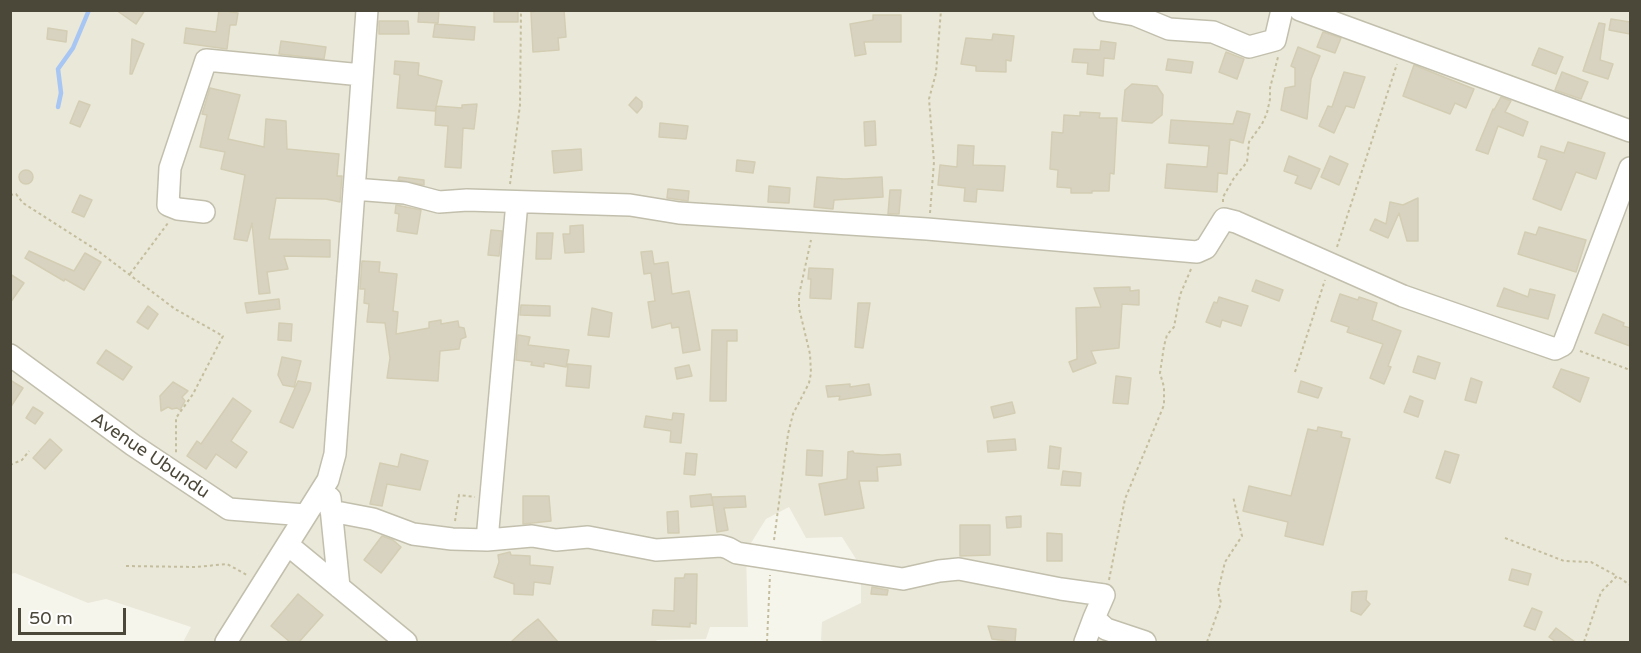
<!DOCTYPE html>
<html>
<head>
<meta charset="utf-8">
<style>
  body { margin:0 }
  #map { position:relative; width:1641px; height:653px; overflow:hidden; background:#f6f5ec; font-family:"Varela Round",sans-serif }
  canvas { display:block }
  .frame { position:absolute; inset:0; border:12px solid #4b4739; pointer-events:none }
  .scale { position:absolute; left:18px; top:608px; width:108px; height:27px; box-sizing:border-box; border:3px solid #4b4739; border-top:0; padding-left:8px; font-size:18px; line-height:21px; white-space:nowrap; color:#4b4739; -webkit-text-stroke:4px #fff; paint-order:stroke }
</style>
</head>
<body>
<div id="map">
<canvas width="1641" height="653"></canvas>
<div class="frame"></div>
<div class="scale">50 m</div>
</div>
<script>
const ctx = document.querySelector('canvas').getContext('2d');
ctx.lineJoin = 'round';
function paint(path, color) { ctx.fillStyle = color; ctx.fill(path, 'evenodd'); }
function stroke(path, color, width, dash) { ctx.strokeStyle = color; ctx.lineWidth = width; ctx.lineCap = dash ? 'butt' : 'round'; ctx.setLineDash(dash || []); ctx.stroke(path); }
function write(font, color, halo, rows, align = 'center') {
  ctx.font = font + ' "Varela Round",sans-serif'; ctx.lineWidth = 4.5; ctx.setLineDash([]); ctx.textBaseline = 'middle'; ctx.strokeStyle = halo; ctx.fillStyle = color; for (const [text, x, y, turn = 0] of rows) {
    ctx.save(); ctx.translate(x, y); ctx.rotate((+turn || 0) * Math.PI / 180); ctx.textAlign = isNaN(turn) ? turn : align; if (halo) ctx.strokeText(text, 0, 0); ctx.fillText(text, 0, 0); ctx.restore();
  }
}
paint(new Path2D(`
  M11 11H1630V642H825L821 640 822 622 861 603V567L842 537 806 538 789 507 766 519 746 551 748 627H710L706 639 657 640 654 642H183L191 627 106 599 88 603 15 573 11 574Z`), '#eae8d9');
stroke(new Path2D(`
  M58 107 61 93 58 69 73 48 89 10`), '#a8c6f3', 4.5);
const building = new Path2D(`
  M116 10H145L136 24Z
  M219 10 238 13 236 25H230L227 49 184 43 186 28 216 32Z
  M419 10H439L438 23 418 22Z
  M494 10H518V22H494Z
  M544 10H564L566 37 558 38 559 50 533 52 531 12Z
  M873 15H901V42H864L866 54 855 56 850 24 873 20Z
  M1611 19 1630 22V34L1609 30Z
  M379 21H408L409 34H379Z
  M1599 23 1605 24 1600 60 1613 64 1608 79 1583 71Z
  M435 24 475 27 474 40 433 37Z
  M48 28 67 31 66 42 47 39Z
  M1323 32 1341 38 1335 53 1317 47Z
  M993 34 1014 36 1011 61 1006 60V72L976 71V66L961 64 966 38 992 40Z
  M132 39 144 44 132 74H130Z
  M281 41 326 47 324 59 279 54Z
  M1101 41 1116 43 1114 59 1104 58 1103 76 1087 74 1088 63 1072 62 1074 49 1100 50Z
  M1298 47 1320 56 1311 79 1307 119 1281 110 1285 88 1295 86V68L1291 66Z
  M1539 48 1563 57 1556 74 1532 65Z
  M1226 52 1244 59 1237 79 1219 72Z
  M1168 59 1193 62 1191 73 1166 70Z
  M395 61 419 63 418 75 442 81 435 111 397 108 400 75 394 74Z
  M1414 65 1474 89 1466 108 1455 103 1450 114 1403 96Z
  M1344 72 1365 77 1354 108 1346 106 1334 133 1319 126 1328 106 1332 107Z
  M1562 72 1588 82 1581 99 1555 90Z
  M1132 84 1157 86 1163 95 1162 115 1152 123 1122 121 1125 90Z
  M210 88 240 95 228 139 264 147 266 119 286 121 287 149 339 154 337 176H342L340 202 326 199 276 198 269 239 330 240V257L284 256 288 269 267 272 270 293 259 294 252 223 247 241 234 239 245 175 221 169 225 152 200 147 207 115 202 114Z
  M636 97 642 102V107L637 113 629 105Z
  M1501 97 1511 101 1505 112 1528 122 1523 136 1498 126 1488 154 1476 150 1493 109 1494 110Z
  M79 101 90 105 80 127 70 123Z
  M477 104 474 129 463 128 461 168 445 167 448 126 435 125 436 106 462 108V105Z
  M1237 111 1250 114 1243 143 1230 139 1227 174 1218 173 1217 192 1165 188 1167 164 1207 167 1209 146 1169 143 1171 120 1233 124Z
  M1080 112 1100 113 1099 118H1117L1114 174 1110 173 1109 191H1092V193H1071V188L1057 187 1058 170 1050 169 1052 132 1063 133 1064 115 1080 116Z
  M875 121 876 145 865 146 864 122Z
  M660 123 688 126 686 139 659 137Z
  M1568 142 1605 153 1596 179 1576 172 1561 210 1533 199 1547 160 1538 157 1541 146 1564 153Z
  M958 145 974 146 973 165 1005 166 1003 191 977 189 976 202 964 201 965 188 938 185 940 165 957 167Z
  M581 149 582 170 554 173 552 151Z
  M1289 156 1320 169 1311 189 1295 183 1298 176 1284 171Z
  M1330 156 1348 164 1339 185 1321 177Z
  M737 160 755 162 753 173 736 171Z
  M19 177a7 7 0 1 1 14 0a7 7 0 1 1-14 0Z
  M399 177 424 180V185L398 180Z
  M817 177 844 179 882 177 883 197 834 200 833 209 814 207Z
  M769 186 790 188 789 203 768 202Z
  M668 189 689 191 688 201 667 198Z
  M890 190H901L899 214H888Z
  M80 195 92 200 84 217 72 212Z
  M1418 198V241H1407L1399 213 1388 238 1370 230 1375 219 1386 224 1390 202 1403 205Z
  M396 205 421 210 417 234 397 231 399 214 395 213Z
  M583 225 584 252 565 253 563 234H570V226Z
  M1539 227 1586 240 1576 272 1518 254 1525 232 1536 235Z
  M491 230 502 231 499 256 488 255Z
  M537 233H553L551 259H536Z
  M29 251 74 271 85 253 101 262 84 290 65 279 64 281 25 258Z
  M652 251 654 264 668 262 672 294 689 291 700 350 683 353 679 327 672 328 671 323 652 328 648 302 655 301 651 273 644 274 641 252Z
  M362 261 380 262 379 272 397 274 393 311 398 312 396 334 429 328V322L441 320V324L458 321 459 327 464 328 466 337 461 339 459 349 440 351 438 381 387 378 390 358 385 323 367 322 369 304 364 303 365 289H360Z
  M809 268 833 269 831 299 810 298 811 279H808Z
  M10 274 24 283 10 303Z
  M1256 280 1283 290 1279 301 1252 291Z
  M1130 287V291L1139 290V305L1122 304 1119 348 1091 351 1096 363 1073 372 1069 362 1077 359 1076 308 1101 307 1094 288Z
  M1504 288 1528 297 1530 289 1555 295 1548 319 1497 306Z
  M1340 294 1358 300 1359 297 1377 303 1372 320 1401 331 1388 366 1391 367 1384 384 1370 378 1383 344 1347 332 1349 327 1331 321Z
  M1219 297 1248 306 1241 326 1222 320 1220 327 1206 322 1214 302 1217 303Z
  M279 299 280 309 247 313 245 303Z
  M858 303H870L863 348 855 347Z
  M521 305 550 306V316L520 315Z
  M148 306 158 314 148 329 137 322Z
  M592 308 612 313 609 337 588 335Z
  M1603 314 1624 323 1623 326 1630 328V346L1595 333Z
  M279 323 292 324 291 341 278 340Z
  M712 330H737V341H727L726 401H710Z
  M518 335 530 337 528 345 569 350 566 367 544 363V367L531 365 532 362 516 360Z
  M106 350 132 367 123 380 97 363Z
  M1418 356 1440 363 1435 379 1413 372Z
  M282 357 301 361 294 387 283 385 278 375Z
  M568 364 591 366 589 388 566 386Z
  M689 365 692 376 677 379 675 368Z
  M1561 369 1589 378 1580 402 1553 387Z
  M1116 376 1131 378 1128 404 1113 403Z
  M1471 378 1482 382 1476 403 1465 400Z
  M10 380 23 388 10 408Z
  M298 381 311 383 310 390 293 428 280 422Z
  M1301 381 1322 388 1318 398 1298 392Z
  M173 382 188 391 182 397 185 401 180 410 177 408 172 409 168 407 161 411 160 396Z
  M850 384V387L869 384 871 395 839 400 840 396 828 397 826 386Z
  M1410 396 1423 401 1418 417 1404 412Z
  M233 398 251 411 231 441 247 452 236 468 216 454 206 469 187 456 197 441 201 444Z
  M1012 402 1015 413 994 418 991 407Z
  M33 407 43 413 35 424 26 418Z
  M673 413 684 414 681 443 670 442 671 431 644 427 646 416 672 420Z
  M1318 427 1342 432 1341 437 1350 439 1323 545 1285 536 1288 522 1243 511 1249 486 1291 496 1308 429 1317 431Z
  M50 439 62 450 45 469 33 458Z
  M1015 439 1016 450 988 452 987 441Z
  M1050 446 1061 448 1059 469 1048 468Z
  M807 450 823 451 822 476 806 475Z
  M853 451 854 453 882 455 900 454 901 465 877 467 878 481H859L864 508 825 515 819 484 847 479 848 452Z
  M1445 451 1459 455 1450 483 1436 478Z
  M686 453 697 454 695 475 684 474Z
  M401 454 428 461 420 490 387 484 382 506 370 504 380 463 398 467Z
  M1063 471 1081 473 1080 486 1061 485Z
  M711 494 713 505 691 507 690 496Z
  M523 496H549L551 521 523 524Z
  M745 496 746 507 724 508 728 530 717 532 712 497Z
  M678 511 679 533H668L667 512Z
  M1021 516V527L1007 528 1006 517Z
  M960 525H990V555L960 556Z
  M1047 533 1062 534V561H1047Z
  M382 536 393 540 401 547 381 573 364 560Z
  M510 552 511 555 530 556V565L553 567 550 584 534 582 533 595 514 594V584L494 577 499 562 498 555Z
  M1512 569 1531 574 1528 585 1509 580Z
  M685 574H697L696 624 690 623V627L652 625 653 610 674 611 675 578H684Z
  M872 587 888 590 887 595 871 594Z
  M1367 591 1366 600 1370 604 1361 615 1351 611 1352 592Z
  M298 594 323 615 299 642H290L271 626Z
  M1532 608 1542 612 1535 630 1524 626Z
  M538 619 558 642H511L524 630Z
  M988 626 1016 629 1015 642 992 639Z
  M1556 628 1575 642H1556L1549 637Z`);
paint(building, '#d8d3c0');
stroke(building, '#d3cdb3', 1.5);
const minor = new Path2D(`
  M1104 10 1135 15 1169 29 1213 32 1249 47 1275 40 1282 10
  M1300 10 1630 131
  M354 189 405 193 439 202 467 200 630 205 679 213 927 229 1197 252 1206 248 1224 219 1236 222 1403 296 1555 349 1563 345 1630 168
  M204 212 178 209 168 205 170 168 206 60 362 75
  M10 355 133 445 229 509 305 515
  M330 498 339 587
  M331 511 373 519 413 534 452 539 487 540 532 536 556 540 588 537 656 550 721 546 728 548 737 553 903 579 939 571 959 569 1061 589 1104 595 1094 618 1106 629 1145 642
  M487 540 517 202
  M288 545 406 642
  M226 642 328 480 335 454 367 10
  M1085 642 1094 618`);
stroke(minor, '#c2bfad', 24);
stroke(new Path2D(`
  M510 184 520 105 521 10
  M10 195 16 194 23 203 98 251 175 309 223 336 193 394 176 418V453
  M1223 202V197L1234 178 1247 162 1249 142 1262 124 1267 113 1270 99V88L1278 57
  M930 213 934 162 929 99 936 73 941 10
  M1337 247 1397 64
  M130 274 168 223
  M1580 351 1630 370
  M1295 372 1325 280
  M10 465 22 460 29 451
  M455 521 459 495 475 497
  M1505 538 1564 561 1591 562 1617 576
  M774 540 788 434 793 414 809 383 811 373 810 354 799 308V295L811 240
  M126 566 196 567 227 564 247 575
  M1109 580 1125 499 1164 405V387L1160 373 1164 346 1167 335 1174 327 1180 295 1191 269
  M767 642 770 575
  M1207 642 1221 603 1218 591 1225 562 1242 536 1233 496
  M1584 642 1601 592 1617 576 1630 585`), '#c4be9e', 2, [3, 3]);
stroke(minor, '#fff', 21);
write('18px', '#4b4739', '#fff', [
  ["Avenue Ubundu",150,456,34]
]);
</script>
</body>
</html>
